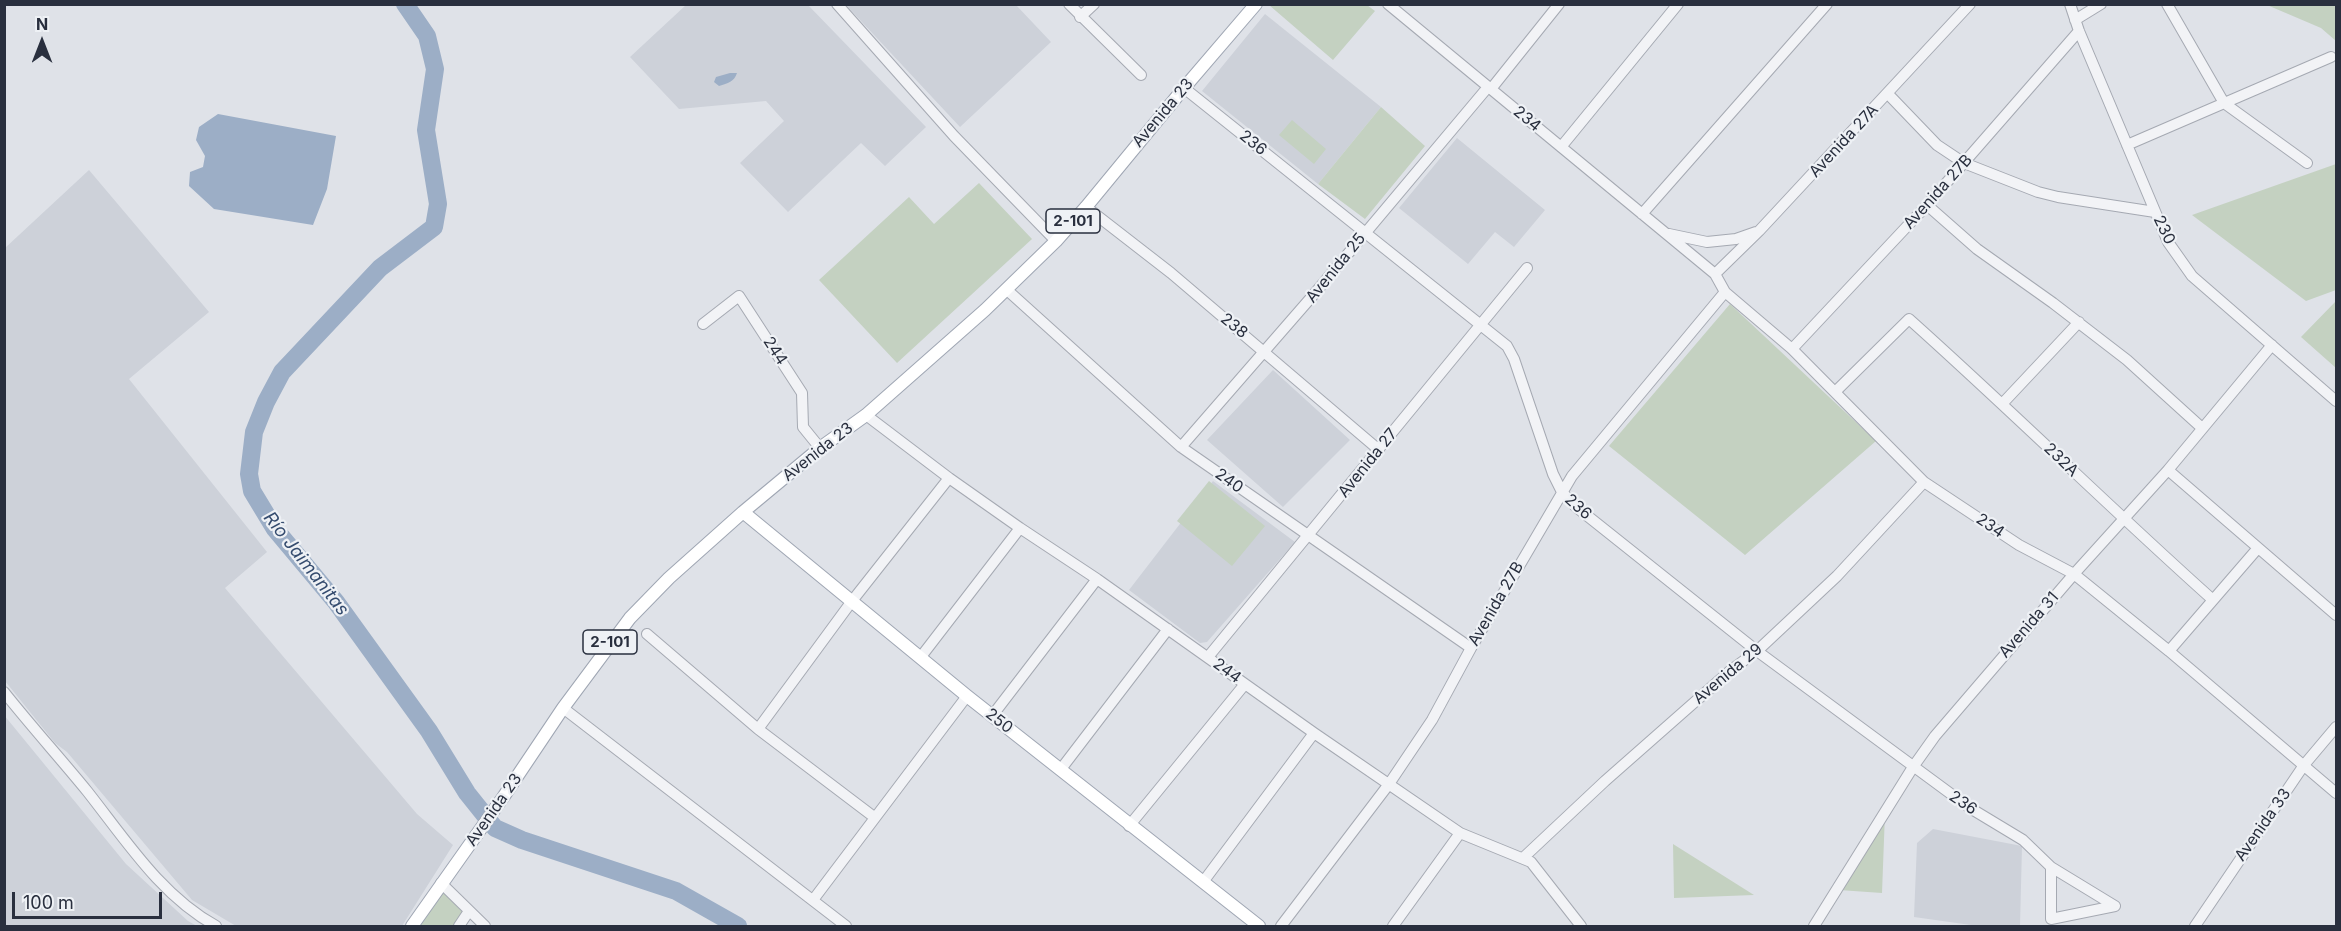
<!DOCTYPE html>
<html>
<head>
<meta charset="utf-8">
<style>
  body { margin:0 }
  #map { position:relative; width:2341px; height:931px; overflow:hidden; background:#dfe2e8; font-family:Inter,sans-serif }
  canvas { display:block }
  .frame { position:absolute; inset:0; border:6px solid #292f3e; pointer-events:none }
  .north { position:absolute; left:12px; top:12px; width:60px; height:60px; -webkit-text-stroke:4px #eef1f5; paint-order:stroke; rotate:0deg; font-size:16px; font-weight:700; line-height:24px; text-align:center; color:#292f3e }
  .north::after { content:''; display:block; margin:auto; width:21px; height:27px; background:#292f3e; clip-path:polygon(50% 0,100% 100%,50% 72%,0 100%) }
  .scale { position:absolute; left:12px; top:892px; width:150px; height:27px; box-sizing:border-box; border:3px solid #292f3e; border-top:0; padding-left:8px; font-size:18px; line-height:21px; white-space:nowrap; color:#292f3e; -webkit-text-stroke:4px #eef1f5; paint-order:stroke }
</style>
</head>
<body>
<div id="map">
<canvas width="2341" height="931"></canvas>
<div class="frame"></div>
<div class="north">N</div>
<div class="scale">100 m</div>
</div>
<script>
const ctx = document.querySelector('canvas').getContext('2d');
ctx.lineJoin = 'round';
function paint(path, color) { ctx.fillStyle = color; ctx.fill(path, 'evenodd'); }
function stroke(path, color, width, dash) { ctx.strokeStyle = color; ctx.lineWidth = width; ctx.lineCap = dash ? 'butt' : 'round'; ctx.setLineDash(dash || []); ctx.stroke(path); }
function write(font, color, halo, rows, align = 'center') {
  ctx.font = font + ' Inter,sans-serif'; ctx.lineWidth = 4.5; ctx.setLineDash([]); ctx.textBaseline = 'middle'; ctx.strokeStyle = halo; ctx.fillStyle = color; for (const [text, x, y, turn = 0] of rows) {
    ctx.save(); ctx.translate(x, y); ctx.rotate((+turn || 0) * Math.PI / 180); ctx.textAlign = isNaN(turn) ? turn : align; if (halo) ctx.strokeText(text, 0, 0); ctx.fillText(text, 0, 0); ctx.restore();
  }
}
paint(new Path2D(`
  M686 5H808L926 127 885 166 861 143 788 212 740 163 784 121 766 101 679 109 630 57Z
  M846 5H1016L1051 42 960 127Z
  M1265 14 1381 107 1318 184 1202 91Z
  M1457 138 1545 210 1514 247 1495 232 1468 264 1399 208Z
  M89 170 209 312 129 379 267 552 225 588 417 814 453 845 402 926H236L192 900 67 752 55 743 5 681V248Z
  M1273 370 1350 440 1283 507 1207 440Z
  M1213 481 1295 542 1207 642 1200 643 1129 590Z
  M4 715 126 864 188 921 197 926H5Z
  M1933 829 2022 846 2020 926H1978L1914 917 1917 843Z`), '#cdd1d9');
paint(new Path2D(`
  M1269 5H1367L1375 11 1333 60Z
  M2267 5H2336V41L2321 28Z
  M1381 107 1425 146 1365 219 1318 184Z
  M1292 120 1326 149 1314 164 1279 135Z
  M2336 164V290L2306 301 2192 215Z
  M979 183 1032 239 897 363 819 280 909 197 934 224Z
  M2336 301V368L2301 337Z
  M1730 304 1876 441 1745 555 1609 446Z
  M1209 481 1265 526 1232 566 1177 521Z
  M1885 813 1882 893 1839 890Z
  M1673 844 1754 895 1674 898Z
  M442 884 467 908 455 926H415Z`), '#c4d1c1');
paint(new Path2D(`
  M730 73H737C734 82 728 83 719 86L714 82 716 77Z
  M218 114 336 136 327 189 313 225 214 209 189 186 190 172 203 167 205 156 196 140 199 127Z`), '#9caec6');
stroke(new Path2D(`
  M405 4 427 36 435 69 426 130 438 204 434 227 380 268 282 372 266 402 254 432 249 474 252 491 275 529 336 602 429 731 467 793 495 828 522 840 676 891 738 926`), '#9caec6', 18);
const minor = new Path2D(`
  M837 4 954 136 1056 241
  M1069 4 1141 75
  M1388 4 1715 274 1725 292 1792 349 1924 482 2019 545 2074 574 2169 651 2336 793
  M2070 4 2079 31 2168 242 2192 276 2336 401
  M2167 4 2224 103 2307 163
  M1080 17 1094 4
  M2075 20 2101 4
  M1184 88 1507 346 1514 359 1553 474 1562 492 1575 506 1757 651 1970 808 2023 840 2051 867 2115 906
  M1491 89 1559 4
  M1888 94 1937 145 1964 163 2038 192 2058 197 2155 212
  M2127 145 2331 57
  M1561 147 1678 4
  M1927 205 1977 249 2053 303 2127 360 2202 428
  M1086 207 1171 273 1379 450
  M1642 214 1827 4
  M1669 234 1707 242 1736 239 1756 232
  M1715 274 1759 231 1970 4
  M1006 289 1181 447 1471 648
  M703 324 739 296 802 393 803 427 820 448
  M1792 349 1927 205 2079 31
  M1836 391 1909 319C2012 411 2110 508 2213 600
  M2002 404 2079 322
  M866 415 949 478 1020 528 1097 579 1314 733 1460 833 1531 862 1581 926
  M1181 447 1315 293 1488 87
  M2168 470 2336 615
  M647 634 758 729 874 817
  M2169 651 2258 548
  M1208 657 1527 268
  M920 658 1020 528
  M4 692C31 726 60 758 87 791 125 839 161 896 216 926
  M563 708 846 926
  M992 716 1097 579
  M758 729 852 601 949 478
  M1061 769 1168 629
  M1129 826 1245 684
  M1523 858 1605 781 1731 670 1757 651 1837 576 1924 482
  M2051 867V919L2115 906
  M1203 882 1314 733
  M441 883 485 926
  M813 900 967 696
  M459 926 469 911
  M1281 926 1389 784 1432 720 1471 648 1572 476 1725 292
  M1393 926 1460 833
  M1814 926 1913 767 1935 736 2074 574 2168 470 2272 345
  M2195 926 2304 765 2336 727`);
const major = new Path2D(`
  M743 512 967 696 1259 926
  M412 926 504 796 563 708 630 618 669 578 743 512 820 448 866 415 985 310 1056 241 1086 207 1184 88 1256 4`);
stroke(minor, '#a5a9b2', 12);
stroke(major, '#9fa6b3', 14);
stroke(minor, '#f2f3f6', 10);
stroke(major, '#fff', 12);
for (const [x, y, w] of [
  [1073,221,54],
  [610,642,54]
]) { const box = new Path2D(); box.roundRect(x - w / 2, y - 12, w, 24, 4.5); ctx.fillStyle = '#eef1f5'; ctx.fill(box); stroke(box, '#292f3e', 1.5); }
write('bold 15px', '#292f3e', null, [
  ["2-101",1073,221],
  ["2-101",610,642]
]);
write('16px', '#292f3e', '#eef1f5', [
  ["Avenida 23",1163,113,-50],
  ["234",1527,119,39],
  ["Avenida 27A",1844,141,-47],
  ["236",1253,143,39],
  ["Avenida 27B",1938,192,-48],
  ["230",2164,230,64],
  ["Avenida 25",1336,268,-51],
  ["238",1234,326,39],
  ["244",775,351,57],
  ["Avenida 23",818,452,-38],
  ["232A",2061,460,44],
  ["Avenida 27",1368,463,-51],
  ["240",1229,481,35],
  ["236",1578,507,42],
  ["234",1990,526,34],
  ["Avenida 27B",1496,604,-60],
  ["Avenida 31",2029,625,-49],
  ["244",1227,671,36],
  ["Avenida 29",1728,674,-40],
  ["250",999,721,38],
  ["236",1963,803,34],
  ["Avenida 23",494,810,-55],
  ["Avenida 33",2263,825,-55]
]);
write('italic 18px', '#354c6f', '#eef1f5', [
  ["Río Jaimanitas",306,564,52]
]);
</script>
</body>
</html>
